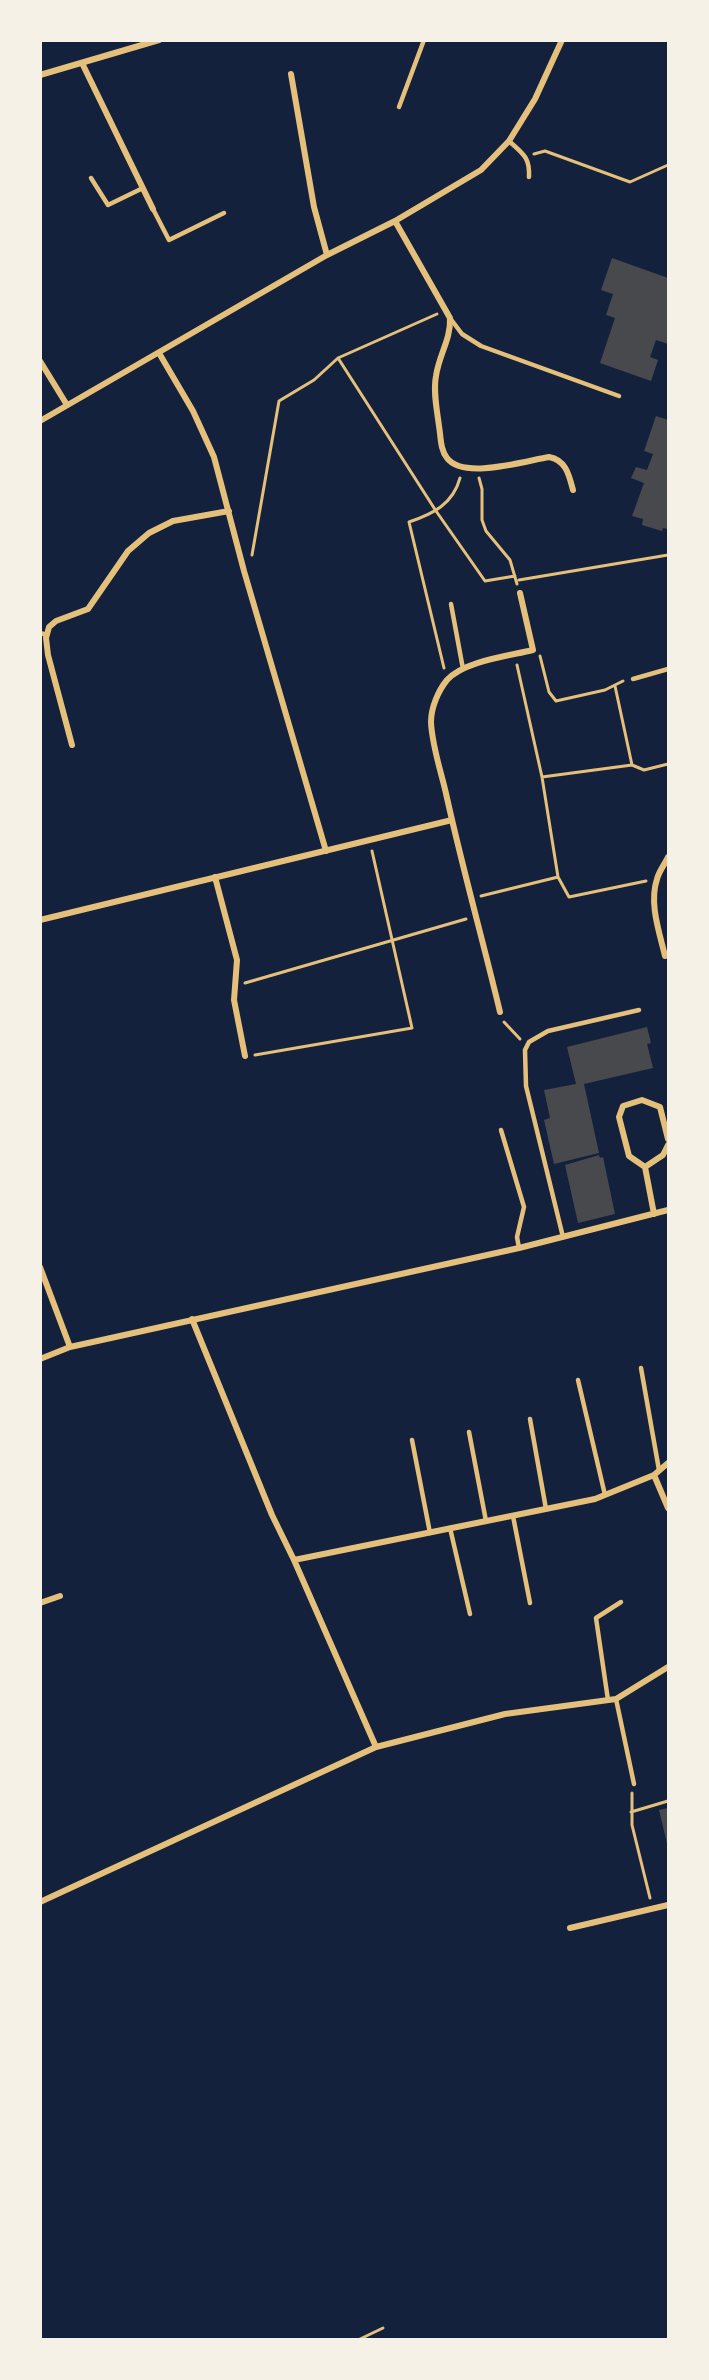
<!DOCTYPE html>
<html>
<head>
<meta charset="utf-8">
<style>
  body { margin:0 }
  #map { position:relative; width:709px; height:2380px; overflow:hidden; background:#14213d; font-family:Georgia,serif }
  canvas { display:block }
  .frame { position:absolute; inset:0; border:42px solid #f6f1e7; pointer-events:none }
</style>
</head>
<body>
<div id="map">
<canvas width="709" height="2380"></canvas>
<div class="frame"></div>
</div>
<script>
const ctx = document.querySelector('canvas').getContext('2d');
ctx.lineJoin = 'round';
function paint(path, color) { ctx.fillStyle = color; ctx.fill(path, 'evenodd'); }
function stroke(path, color, width, dash) { ctx.strokeStyle = color; ctx.lineWidth = width; ctx.lineCap = dash ? 'butt' : 'round'; ctx.setLineDash(dash || []); ctx.stroke(path); }
paint(new Path2D(`
  M612 258 668 278V344L656 340 650 357 658 360 651 381 600 363 615 318 606 315 613 294 601 290Z
  M656 416 668 420V529L663 528 662 531 642 525 643 519 632 516 644 483 631 478 636 467 647 470 653 454 644 451Z
  M647 1027 651 1043 647 1044 653 1068 584 1084 599 1153 554 1164 544 1120 550 1118 544 1090 576 1084 567 1047Z
  M599 1155 600 1158 603 1157 615 1214 578 1223 565 1165Z
  M668 1808V1848L659 1810Z`), '#48494c');
stroke(new Path2D(`
  M534 154 545 151 630 182 668 165
  M338 358 436 511 485 581 515 576
  M479 478 482 489V520L486 531 510 560 517 584
  M252 555 279 401 314 380 338 358 437 314
  M519 580 668 555
  M540 656 549 692 556 701 605 690 623 681
  M517 665 542 777 558 877 569 897 646 881
  M444 668 409 522C433 514 453 504 460 478
  M615 686 632 765
  M542 777 632 765 644 770 668 764
  M481 896 558 877
  M245 983 466 919
  M504 1022 520 1039
  M255 1055 412 1028 372 851
  M632 1793V1825L650 1898
  M631 1812 668 1801
  M358 2340 383 2328`), '#e5c07b', 3);
stroke(new Path2D(`
  M399 107 424 40
  M509 141C523 154 530 157 529 177
  M91 178 108 205 143 188
  M153 209 169 240 224 213
  M450 318 462 334 481 346 619 396
  M451 604 463 669
  M40 633 47 635
  M633 679 668 669
  M501 1130 524 1207 517 1237 519 1248
  M563 1237 526 1086 525 1050 529 1042 548 1031 639 1010
  M641 1368 659 1470
  M578 1380 605 1495
  M530 1419 546 1509
  M469 1432 486 1521
  M412 1440 430 1533
  M513 1516 530 1603
  M450 1528 470 1614
  M616 1699 634 1784
  M608 1700 596 1618 621 1602`), '#e5c07b', 4.5);
stroke(new Path2D(`
  M82 63 153 209
  M291 74 314 207 327 255
  M40 75 159 40
  M395 221 450 318C451 339 439 355 436 376 433 392 437 410 439 426 441 437 440 449 447 458 463 480 525 461 549 457 566 460 569 475 573 490
  M159 353 193 411 214 457 244 571 326 851
  M40 361 67 405
  M40 421 327 255 395 221 481 170 509 141 535 99 562 40
  M72 745 48 655 46 638 49 627 56 621 88 609 128 551 149 533 173 521 229 511
  M215 877 237 960 234 1000 245 1056
  M40 920 452 820
  M665 956C659 931 649 903 657 879 659 871 665 864 668 857
  M500 1012C483 941 463 870 447 798 442 774 432 747 431 722 431 708 438 691 447 680 464 661 509 656 533 650L520 593
  M645 1167 663 1155 668 1145
  M654 1214 645 1167 629 1156 619 1117 623 1106 642 1100 660 1107 668 1139
  M40 1267 70 1347
  M192 1319 272 1515 294 1560 376 1747
  M40 1359 70 1347 519 1248 668 1210
  M654 1475 668 1508
  M294 1560 595 1499 654 1475 668 1463
  M40 1603 60 1596
  M40 1902 376 1747 505 1714 616 1699 668 1667
  M570 1928 668 1905`), '#e5c07b', 6);
</script>
</body>
</html>
